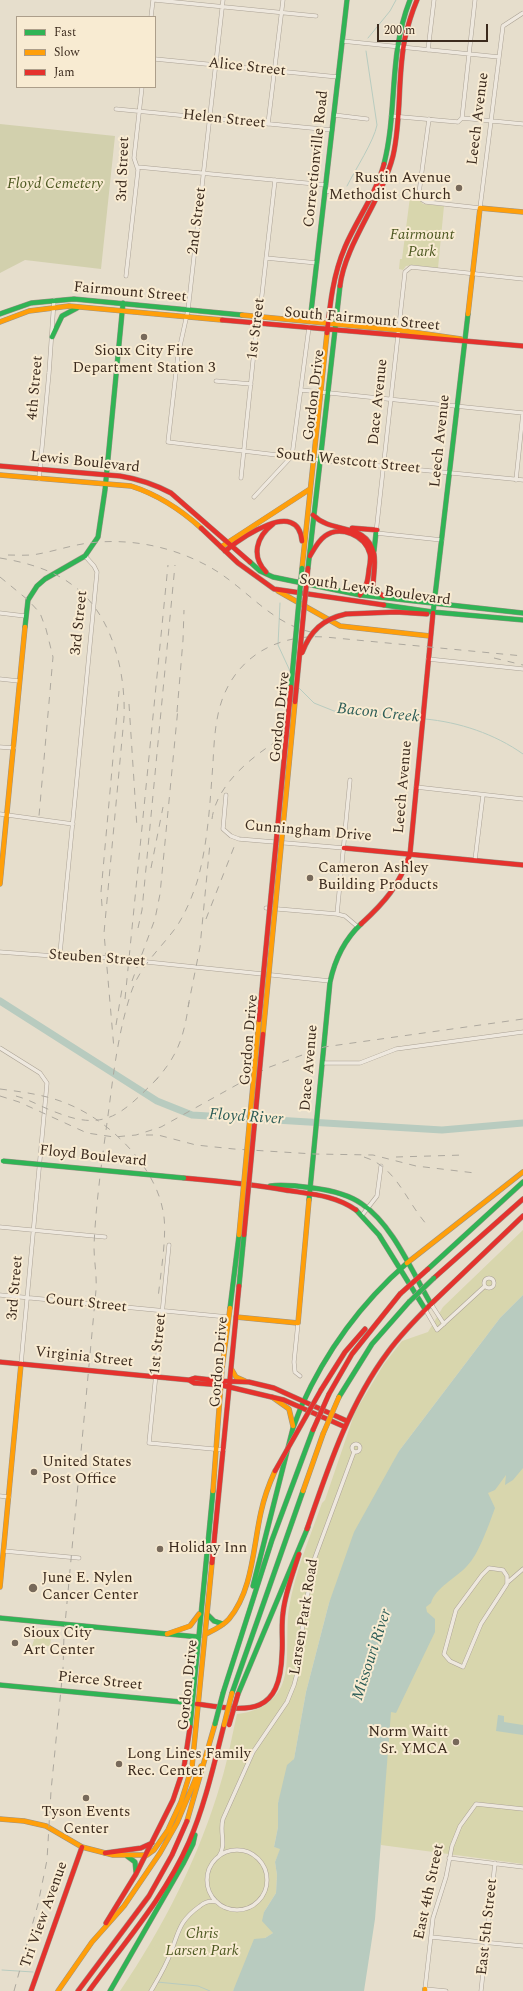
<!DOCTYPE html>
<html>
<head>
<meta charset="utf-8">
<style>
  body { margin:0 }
  #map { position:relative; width:523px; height:1991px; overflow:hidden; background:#e6decc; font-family:Spectral,serif }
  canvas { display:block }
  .legend { position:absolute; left:16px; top:16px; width:140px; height:72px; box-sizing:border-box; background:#f8ebd2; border:1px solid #ac9e8a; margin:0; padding:5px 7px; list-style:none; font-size:12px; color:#3b2a1d }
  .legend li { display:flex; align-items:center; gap:8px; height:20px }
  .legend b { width:20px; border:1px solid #ac9e8a }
  .scale { position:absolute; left:377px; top:24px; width:111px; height:18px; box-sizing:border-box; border:2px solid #3b2a1d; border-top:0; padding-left:5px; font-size:12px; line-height:14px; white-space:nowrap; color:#3b2a1d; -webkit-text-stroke:3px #f8ebd2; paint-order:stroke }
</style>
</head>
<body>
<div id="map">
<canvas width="523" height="1991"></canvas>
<ul class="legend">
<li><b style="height:5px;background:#30b455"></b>Fast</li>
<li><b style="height:5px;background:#ff9f0a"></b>Slow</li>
<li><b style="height:5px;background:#e5322d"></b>Jam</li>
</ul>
<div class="scale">200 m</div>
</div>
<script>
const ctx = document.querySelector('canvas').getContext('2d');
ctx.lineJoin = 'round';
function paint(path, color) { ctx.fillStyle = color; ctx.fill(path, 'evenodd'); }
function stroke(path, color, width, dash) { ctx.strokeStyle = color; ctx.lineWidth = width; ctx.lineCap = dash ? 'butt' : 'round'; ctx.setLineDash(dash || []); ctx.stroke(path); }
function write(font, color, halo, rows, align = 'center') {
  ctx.font = font + ' Spectral,serif'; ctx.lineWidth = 4; ctx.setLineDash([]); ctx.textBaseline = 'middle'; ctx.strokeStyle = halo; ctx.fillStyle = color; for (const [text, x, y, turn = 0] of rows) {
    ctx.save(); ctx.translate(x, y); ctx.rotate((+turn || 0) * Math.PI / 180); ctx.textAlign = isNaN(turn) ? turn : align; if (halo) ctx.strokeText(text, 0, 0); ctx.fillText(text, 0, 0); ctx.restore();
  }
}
paint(new Path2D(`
  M410 197 418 198 423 204 444 206 438 268 413 265 406 266 403 270 399 269 400 259H402Z
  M523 1230V1295L500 1318 399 1451 329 1603 306 1692 294 1759 278 1803V1827L274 1847 281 1848 275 1862 277 1875 276 1893 264 1912 273 1933 265 1938 233 1991H120C163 1928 200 1855 221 1782 228 1759 232 1736 237 1714 256 1712 272 1704 281 1687 291 1668 285 1631 289 1608 295 1572 310 1537 322 1503L325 1500 355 1412 384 1364 402 1341 428 1332 443 1307Z
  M523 1435V1864L381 1845 372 1731 461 1508Z
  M28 1628 52 1630 50 1646H46L45 1648 32 1646 34 1640Z`), '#d8d6ad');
paint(new Path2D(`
  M0 124 115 136 101 269 25 260 0 273Z`), '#d2d0ad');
paint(new Path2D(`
  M523 1295V1468L513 1480 505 1485 506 1475 495 1490 488 1493 495 1508C489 1524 479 1554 467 1566 455 1579 436 1587 431 1603L426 1607 427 1612 435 1619V1632L396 1713 391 1712 375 1919 364 1991H233L254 1939 265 1938 273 1933 262 1921 264 1912 276 1893 277 1875 275 1862 280 1849 274 1847 278 1827V1803L287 1765 294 1759 306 1692 329 1603 354 1532 399 1451 500 1318Z
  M498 1715 504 1716V1722L523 1725V1735L496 1731Z`), '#b8cbbf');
stroke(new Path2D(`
  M368 38 390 11 396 0
  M347 186C355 170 374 141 377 125L366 51
  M280 603 278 645 290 671
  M299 688 314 703 334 711 420 718
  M425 719C459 722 495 734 523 754
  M2 1970 33 1972
  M157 1982 198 1986 210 1991`), '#b8cbbf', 1);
stroke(new Path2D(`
  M0 1001 157 1101 192 1115 442 1130 523 1123`), '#b8cbbf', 7);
const street = new Path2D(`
  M155 0 316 16
  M223 0 188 310 178 355 168 442 319 460 523 480
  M151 17 153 0
  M342 41 499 57
  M428 50 434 0
  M155 59 338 77
  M116 109 332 130
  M334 115 367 119
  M391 116 458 122 462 118 523 124
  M462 118 475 0
  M429 119 419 193 421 199 426 202 480 208 503 26 523 13
  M268 124 283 0
  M138 167 326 185
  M325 191 377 197
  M266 258 317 263
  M126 276 138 170 134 158 142 87
  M216 381 251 384
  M301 390 523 413
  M241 478 257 322 260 312 275 180
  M39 479 49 373 54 300
  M516 480 523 413
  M254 497 292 456 309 327
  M442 540 376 533 405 272 411 267 523 279
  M0 613 25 616
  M428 659 523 669
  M0 679 19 681
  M0 747 14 748
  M350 780 337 914 345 916 358 927
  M416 787 523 799
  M226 795 223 829 231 836 239 839 344 848
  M0 814 73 824
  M475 860 483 795
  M266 908 337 914
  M0 952 54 956 60 953 330 981
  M60 953 97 572 94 566 85 556
  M0 1048 40 1073 47 1083 21 1364
  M323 1063H360L396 1049 523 1032
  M363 1214 377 1196 381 1166
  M0 1227 105 1237
  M169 1245 149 1443 224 1450
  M484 1283a5 5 0 1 1 10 0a5 5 0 1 1-10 0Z
  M0 1295 228 1317
  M431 1304 444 1324
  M425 1309 437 1330 485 1286
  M298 1323 294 1362 295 1372 300 1376
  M352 1448a4 4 0 1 1 8 0a4 4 0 1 1-8 0Z
  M0 1496 9 1497
  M4 1551 79 1558
  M489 1568 503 1570 507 1576V1584L481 1624 463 1667 450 1661 444 1654 456 1610 482 1575Z
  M508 1582 523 1569
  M207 1880a30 30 0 1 1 60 0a30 30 0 1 1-60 0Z
  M219 1856C227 1845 219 1832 223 1819L253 1752 287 1702 294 1685 299 1666 303 1620 314 1560 354 1452
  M449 1858 523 1867
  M431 1937 523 1946
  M151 1991C158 1979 166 1966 171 1952 179 1931 179 1921 200 1906 205 1902 210 1900 217 1902
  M446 1991 425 1989 433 1918 446 1877 452 1846 460 1826 476 1804 523 1809
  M481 1991 495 1863`);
const fast = new Path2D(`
  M384 164C398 108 388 56 410 0
  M0 314 31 303 74 299 242 315
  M310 321 347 0
  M52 337 62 316 77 308
  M374 551 376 533
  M250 562 260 571 273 577 360 595 523 613
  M308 568 340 286
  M384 605 433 612 523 620
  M433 613 468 314
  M25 627 28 600 37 586 45 579 85 556 98 537 105 490 123 303
  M270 1186C284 1184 298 1186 313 1188 329 1190 348 1194 362 1204 393 1225 412 1272 431 1304
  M309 1200 330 982C335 959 344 940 361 924
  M356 1210 379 1235 425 1309
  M428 1269 523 1182
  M239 1286 244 1235
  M230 1308 239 1235
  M339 1397 372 1344 409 1302
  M301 1407C326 1351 360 1304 407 1263
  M253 1586 293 1428 301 1407
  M208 1615 214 1621 223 1624
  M0 1618 199 1637
  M0 1685 192 1703
  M223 1693 272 1540 313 1430
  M232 1693 303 1491
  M238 1694 308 1527
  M190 1727 213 1491
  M127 1856 135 1862 136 1872
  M110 1991 183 1864 193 1844 195 1835`);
const slow = new Path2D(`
  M468 314 480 208 523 212
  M242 315 398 330 461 339
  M0 322 29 311 69 306 222 320
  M0 475 131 486C159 495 180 509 201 528
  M221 547 310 489
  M302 568 327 333
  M278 591 340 626 430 636
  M0 884 25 627
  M407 1263 523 1172
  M236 1317 298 1323 309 1200
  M232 1370 236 1377 245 1381
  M272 1397 289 1409 293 1426
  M213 1491 222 1369 230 1308
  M303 1491 323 1434
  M0 1587 21 1364
  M167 1634 190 1626 199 1614
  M206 1634C214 1630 223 1626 229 1619 253 1590 253 1547 261 1512 264 1498 269 1484 275 1471
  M0 1819 24 1821 46 1826 82 1847 113 1855H147
  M187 1821 215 1724
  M147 1855 154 1850 168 1830 181 1802 192 1767 212 1563
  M425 1989V1991
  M58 1991 92 1942 124 1906 160 1853 177 1823 201 1766`);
const jam = new Path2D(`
  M340 286C345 244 382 200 393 156 402 117 397 77 405 38 408 25 412 12 417 0
  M222 320 523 346
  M327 333C330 304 333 275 345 247 357 219 376 194 384 164
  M0 466 120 476C139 479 154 484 171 493L250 562
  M313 515C333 535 366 521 374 554 376 565 373 577 373 588L383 596
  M201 528 238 563 274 589 384 605
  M352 528 377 530
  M225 551C240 539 298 497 302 541
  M310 556C314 549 318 541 325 536 340 525 365 535 370 554 371 559 370 564 369 569 368 579 367 587 360 595
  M266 572C251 556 256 537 273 524
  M346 614 396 612 427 614
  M344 848 523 865
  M361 924C385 902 399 886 410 854L433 613
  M184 1178C218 1181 252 1184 285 1190 310 1194 335 1195 356 1210
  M434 1278 523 1199
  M431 1304 523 1216
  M0 1362 189 1380 194 1383 221 1385
  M189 1380 195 1378 221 1381
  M221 1381 249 1382 274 1388 347 1421
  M221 1385 284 1400 345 1427
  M321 1390 345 1352 365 1329
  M329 1394 352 1354 400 1294
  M307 1529C328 1468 349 1404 388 1352 401 1334 416 1319 431 1304
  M212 1563 239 1286
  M197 1704C248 1711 280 1718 282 1653 283 1640 281 1627 283 1613 285 1593 293 1573 299 1554
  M105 1853 141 1848 152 1843
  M106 1923 136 1874 173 1800 184 1767 190 1727
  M31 1991 82 1847
  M78 1991 149 1896 172 1855 187 1821
  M89 1991C124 1943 165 1897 189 1842 205 1805 214 1764 224 1725`);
stroke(street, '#aba295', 4.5);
stroke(fast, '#9b9286', 5.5);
stroke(slow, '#9b9286', 5.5);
stroke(jam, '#9b9286', 5.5);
stroke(street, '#eee8de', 3.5);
stroke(fast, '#30b455', 4.5);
stroke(slow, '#ff9f0a', 4.5);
stroke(jam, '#e5322d', 4.5);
stroke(new Path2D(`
  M8 555C18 555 28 556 38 554 55 551 72 545 89 543 129 538 170 546 206 565 245 585 271 626 316 633
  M0 558C24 562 51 569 71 584 112 612 126 672 124 718L104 933 114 1049
  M0 577 28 600 40 613 46 629 53 657 39 816
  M494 658 523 665
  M129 704 137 828
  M177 712 183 640 184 610
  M212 819C216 786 250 758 277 741
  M151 868 163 807
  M102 906 101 892 119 691
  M206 919 234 847
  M138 928 142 910 175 565
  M132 981 155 919 160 894 178 708
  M125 999 168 565
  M188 1007 200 947 210 843
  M116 1025 122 989
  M154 1082C178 1056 184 1037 189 1002
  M0 1089C23 1092 47 1095 68 1104 110 1121 155 1166 163 1211 168 1233 160 1276 158 1299
  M0 1096 19 1102 87 1133 114 1137 136 1135 161 1127 267 1068 324 1047 523 1019
  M16 1096C31 1100 43 1108 58 1113 108 1133 125 1110 158 1078
  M146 1135H158L196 1145 234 1149 314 1154 373 1155 416 1166 475 1173
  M364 1157C397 1167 406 1202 428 1226
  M396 1157 464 1155
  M14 1991 38 1904 47 1860 51 1791 63 1669 64 1635 96 1290C97 1275 94 1261 94 1246 96 1200 103 1153 109 1108 114 1069 119 1028 132 990 141 965 162 947 177 926 186 912 192 897 197 882 208 844 210 802 213 763 214 743 215 720 222 700 238 655 279 634 325 637L523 656`), '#ada89e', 1, [7, 7]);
const fastBridge = new Path2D(`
  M291 687 302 568
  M3 1161 184 1178
  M409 1302 434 1278
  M215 1724 223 1693`);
const slowBridge = new Path2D(`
  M263 1034 295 702
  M239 1235 259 1020
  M323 1434 339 1397
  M224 1725 232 1693`);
const jamBridge = new Path2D(`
  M302 653C310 631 323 619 346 614
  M295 702 308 568
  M259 1020 291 687
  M244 1235 263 1034
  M400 1294 428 1269
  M313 1430 329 1394
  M275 1471 321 1390
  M229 1725 238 1694`);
stroke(fastBridge, '#9b9286', 5.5, []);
stroke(slowBridge, '#9b9286', 5.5, []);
stroke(jamBridge, '#9b9286', 5.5, []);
stroke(fastBridge, '#30b455', 4.5);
stroke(slowBridge, '#ff9f0a', 4.5);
stroke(jamBridge, '#e5322d', 4.5);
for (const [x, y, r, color] of [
  [459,188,4,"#77695a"],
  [144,337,4,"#77695a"],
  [310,878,4,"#77695a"],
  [34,1472,4,"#77695a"],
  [160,1549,4,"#77695a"],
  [33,1588,5,"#77695a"],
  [15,1643,4,"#77695a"],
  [456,1742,4,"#77695a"],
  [119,1764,4,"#77695a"],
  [86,1798,4,"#77695a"]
]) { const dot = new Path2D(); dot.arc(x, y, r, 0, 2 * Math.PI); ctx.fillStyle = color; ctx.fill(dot); stroke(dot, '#f8ebd2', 1.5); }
write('15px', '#3b2a1d', '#f8ebd2', [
  ["Alice Street",247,68,6],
  ["Leech Avenue",479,119,-83],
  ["Helen Street",224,120,6],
  ["Correctionville Road",317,159,-84],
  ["3rd Street",124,169,-88],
  ["2nd Street",198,221,-83],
  ["Fairmount Street",130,293,5],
  ["South Fairmount Street",362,320,5],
  ["1st Street",257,329,-83],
  ["4th Street",36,388,-85],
  ["Gordon Drive",315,395,-83],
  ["Dace Avenue",379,402,-84],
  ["Leech Avenue",441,441,-84],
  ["South Westcott Street",348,462,6],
  ["Lewis Boulevard",85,463,6],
  ["South Lewis Boulevard",375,591,8],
  ["3rd Street",80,623,-84],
  ["Gordon Drive",281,717,-84],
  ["Leech Avenue",404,787,-85],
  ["Cunningham Drive",308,832,5],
  ["Steuben Street",97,959,4],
  ["Gordon Drive",250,1040,-85],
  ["Dace Avenue",310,1068,-85],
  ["Floyd Boulevard",93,1157,6],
  ["3rd Street",16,1288,-85],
  ["Court Street",86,1304,6],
  ["1st Street",159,1344,-84],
  ["Virginia Street",84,1358,6],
  ["Gordon Drive",220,1362,-85],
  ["Larsen Park Road",305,1617,-81],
  ["Pierce Street",100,1682,6],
  ["Gordon Drive",189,1685,-84],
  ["East 4th Street",430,1892,-78],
  ["Tri View Avenue",45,1915,-70],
  ["East 5th Street",488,1927,-84]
]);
write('15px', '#3b2a1d', '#f8ebd2', [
  ["Rustin Avenue",451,179,"right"],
  ["Methodist Church",451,196,"right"],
  ["Sioux City Fire",144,352,"center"],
  ["Department Station 3",144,369,"center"],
  ["Cameron Ashley",318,869],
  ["Building Products",318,886],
  ["United States",42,1463],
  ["Post Office",42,1480],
  ["Holiday Inn",168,1549],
  ["June E. Nylen",42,1579],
  ["Cancer Center",42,1596],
  ["Sioux City",23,1634],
  ["Art Center",23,1651],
  ["Norm Waitt",448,1733,"right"],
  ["Sr. YMCA",448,1750,"right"],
  ["Long Lines Family",127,1755],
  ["Rec. Center",127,1772],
  ["Tyson Events",86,1813,"center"],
  ["Center",86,1830,"center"]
], 'left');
write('italic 15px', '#4e5922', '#f8ebd2', [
  ["Floyd Cemetery",55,185],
  ["Fairmount",422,236],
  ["Park",422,253],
  ["Chris",202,1935],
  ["Larsen Park",202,1952]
]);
write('italic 16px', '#2b5c56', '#f8ebd2', [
  ["Bacon Creek",378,714,6],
  ["Floyd River",246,1118,4],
  ["Missouri River",373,1655,-72]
]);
</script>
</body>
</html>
